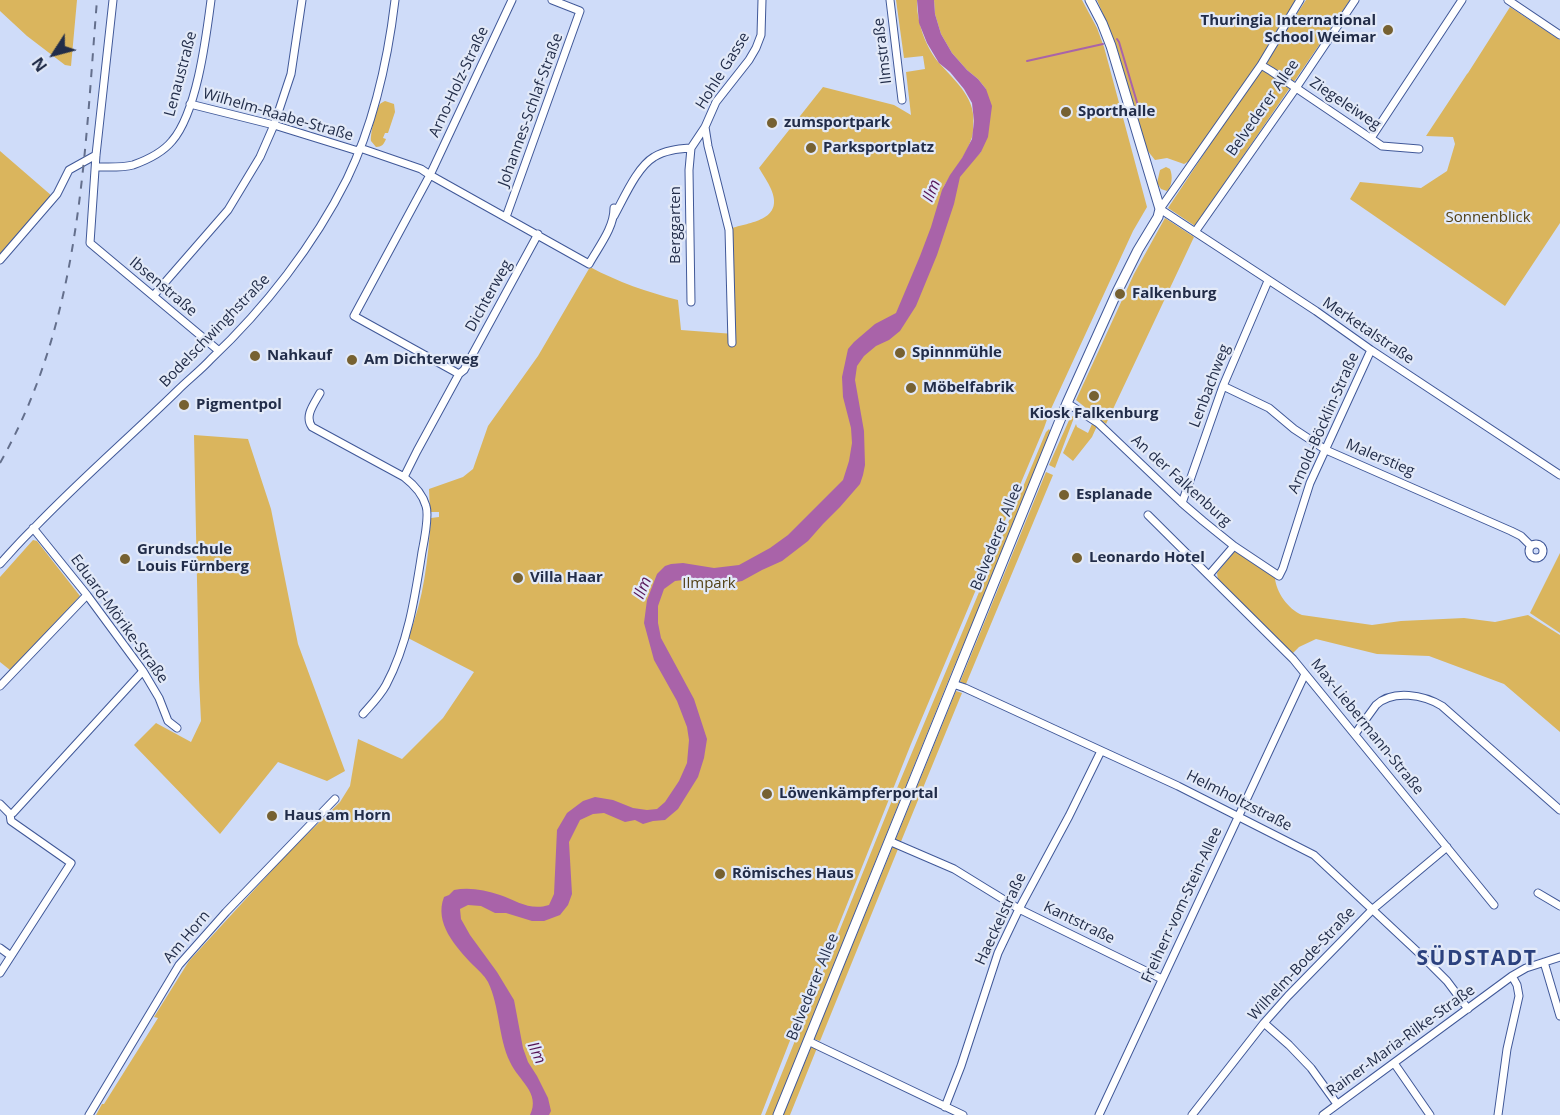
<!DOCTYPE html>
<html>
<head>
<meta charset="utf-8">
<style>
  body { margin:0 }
  #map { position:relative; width:1560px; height:1115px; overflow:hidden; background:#cfdcf9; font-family:"Open Sans",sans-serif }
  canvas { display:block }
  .north { position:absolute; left:24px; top:24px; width:60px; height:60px; -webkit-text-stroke:4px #e2e9f8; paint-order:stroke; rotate:234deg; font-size:16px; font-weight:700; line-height:24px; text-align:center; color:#222d49 }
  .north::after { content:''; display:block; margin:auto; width:21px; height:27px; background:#222d49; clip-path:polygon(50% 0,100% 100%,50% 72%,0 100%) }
</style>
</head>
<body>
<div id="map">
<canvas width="1560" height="1115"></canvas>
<div class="north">N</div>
</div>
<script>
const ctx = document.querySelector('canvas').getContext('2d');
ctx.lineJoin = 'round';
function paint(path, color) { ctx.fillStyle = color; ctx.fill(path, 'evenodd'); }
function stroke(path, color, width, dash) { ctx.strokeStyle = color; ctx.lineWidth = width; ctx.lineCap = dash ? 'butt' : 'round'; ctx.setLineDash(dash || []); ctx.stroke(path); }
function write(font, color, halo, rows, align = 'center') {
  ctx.font = font + ' "Open Sans",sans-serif'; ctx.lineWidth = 4.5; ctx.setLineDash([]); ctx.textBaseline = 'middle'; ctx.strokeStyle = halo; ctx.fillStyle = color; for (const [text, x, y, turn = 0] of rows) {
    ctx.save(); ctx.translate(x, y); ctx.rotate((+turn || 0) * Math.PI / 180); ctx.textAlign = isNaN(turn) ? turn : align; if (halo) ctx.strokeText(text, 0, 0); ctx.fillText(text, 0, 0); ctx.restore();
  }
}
paint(new Path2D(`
  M0 0H77L71 66 65 65 27 36 0 11Z
  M896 0H917C916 20 926 49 940 64 957 83 977 99 973 127 973 131 973 136 971 140 965 158 952 172 943 188L981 152 986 89 978 79 967 70 952 53 941 34 935 14 934 0H1082L1097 28 1104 47 1147 207 1133 231 1050 411 1044 428 911 744 836 932 789 1043 761 1115H96L102 1104H104L158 1018 154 1017 189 961 287 854 340 802 350 786 358 739 402 759 443 718 474 672 408 638C424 599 428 559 431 518L439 517V512H430L429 489 463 477 473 469 488 426 538 356 590 267C618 282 647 292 678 300L681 330 734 334 732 228C753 222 784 219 771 189 768 182 763 175 759 168L823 87 894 105 911 115 906 72 925 69 923 56 904 58Z
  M1097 0H1300L1261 65 1193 159 1184 164 1167 158 1155 160 1147 150 1116 45Z
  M1306 0H1350L1195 226 1168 208Z
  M1510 7 1560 40V223L1505 306 1350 199 1360 182 1421 188 1447 171 1455 144 1453 137 1426 136 1467 74 1468 73Z
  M385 101 394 104 395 112 388 133H385L383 138 386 139C384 144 382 147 376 147L371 141C370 134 376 110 380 104 381 103 383 102 385 101Z
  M0 151 52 196 33 216 0 255Z
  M1166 167 1170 169C1173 176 1172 186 1167 191L1161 189 1157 183 1160 170Z
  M1165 218 1194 237 1106 424 1076 400 1134 274Z
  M1075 415 1055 468 1049 465 1070 418Z
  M1076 424 1077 427 1088 433 1092 424 1097 426 1092 437 1073 461 1063 453Z
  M1049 429 1051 432 1039 468 953 669 773 1115H765L895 793 1046 432Z
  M194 435 248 439 271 509 298 644 345 771 327 781 278 762 220 834 134 745 156 723 191 742 201 721 199 678Z
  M1046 472 1053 475 966 684 960 682Z
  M33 540 37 541 80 596 10 670 0 662V577Z
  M1234 552H1237L1275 578C1276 592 1288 609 1302 615L1372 625 1401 621 1464 618 1495 622 1528 615 1560 635V732L1504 684 1429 656 1377 654 1316 639 1299 647 1292 654 1218 580 1217 573Z
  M1560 553V633L1530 613Z
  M956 691 962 693 900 844 895 841Z
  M893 846 898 849 820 1041 814 1039Z
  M812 1045 817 1048 790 1115H783Z`), '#dab55d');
paint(new Path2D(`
  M917 0H934L935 14 941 34 952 53 967 70 978 79 986 89 992 106 988 137 981 152 960 177 954 204 937 255 916 306 900 331 889 340 876 346 864 356 857 366 855 380 864 431 865 465 863 475 860 484 840 507 823 524 808 541 782 561 762 570 742 581 719 585H704L683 580 675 581 664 589 658 606V623L661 638 694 699 707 739 704 758 698 777 678 809 665 820 653 821 643 824 635 820 625 822 604 813 593 814 580 820 569 842 572 894 568 905 560 915 544 921H532L506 913H495L481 906 468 905 460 909 461 919 470 935 497 972 514 1000 523 1048 528 1062 537 1076 548 1098 551 1111 549 1115H530C541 1093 518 1080 510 1062 498 1037 500 1007 488 982 484 975 478 970 473 965 455 946 434 923 444 897L449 895 454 890C469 887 485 890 500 895 517 901 530 911 549 905L554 894 557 830 567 813 583 801 595 797 613 800 633 808 647 810 657 809 665 802 679 781 687 763 689 740 687 727 677 701 654 660 644 623 647 600 657 574 665 566 671 564 683 563 714 568 739 565 770 548 788 535 843 480 849 461 852 443 851 428 843 397 842 377 848 349 854 342 875 324 896 313 920 256 931 227 942 190 950 175 962 158 972 139 974 121 972 103 964 89 950 72 939 63 927 43 919 23Z`), '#a963a9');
stroke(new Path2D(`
  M1117 39 1119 42 1139 109
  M1027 61 1103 44`), '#a963a9', 2);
const street = new Path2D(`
  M113 0 96 155 90 243 219 351
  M890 0 902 100
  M1300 0 1261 65 1160 209 1316 311 1371 350 1560 475
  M1508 0 1560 35
  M1261 65 1271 71 1382 146 1419 149
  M190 104 274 125 358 151
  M705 127 708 146 729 230 732 343
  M1371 138 1462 0
  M360 148 421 169 430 175 589 264C599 246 614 228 614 208
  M96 167C108 167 122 168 133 165 147 160 163 152 172 141 197 112 206 38 211 0
  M614 216C624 198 637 167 654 157 665 150 679 149 691 148L705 127 716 102 749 60 756 48 761 35 762 0
  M506 217 580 11 552 0
  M1195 232 1296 88 1355 0
  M0 260 57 194 69 170 96 155
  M154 295 228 210 260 157 274 125 291 74 302 0
  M691 302 689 170 691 148
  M459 374 354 316 430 175 512 0
  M1223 386 1269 408 1294 429 1326 450 1511 531 1521 536 1531 546
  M320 393C314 404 304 416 312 427L404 477
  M1067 403 1098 423 1182 503 1203 521 1234 546 1279 576 1283 568 1310 483 1371 350
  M1182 503 1223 386 1268 281
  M1148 515 1293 659 1494 905
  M33 528 87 595 143 671 159 698 168 721 177 728
  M1529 551a7 7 0 1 1 14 0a7 7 0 1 1-14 0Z
  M0 564C11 552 22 539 34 528 80 480 131 436 178 390 189 379 201 370 211 359 265 308 314 245 347 179 373 125 388 59 395 0
  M1209 575 1234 546
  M953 684 965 688 1178 786 1314 855 1421 955 1447 981 1468 1009
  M0 686 87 595
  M363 714C371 705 380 696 386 685 408 644 415 597 422 552 424 542 429 515 426 506 423 495 413 484 404 477L417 451 459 374 464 370 538 234
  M1355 734 1376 705C1393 689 1424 695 1442 706L1560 810
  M0 804 10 814 13 813 143 671
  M889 841 954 869 1019 909 1162 979
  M1538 893 1560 906
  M0 948 11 956
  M1544 962 1560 1016
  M0 973 71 863 11 821 10 814
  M1264 1023 1289 1045 1311 1068 1337 1104
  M808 1041 963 1115
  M1394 1063 1430 1115
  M945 1107 961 1066 998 953 1019 909 1069 816 1101 751
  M89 1115 179 965 226 912 335 799
  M1099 1115 1305 674
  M1192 1115 1264 1023 1288 996 1373 909 1447 847
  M1323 1115 1512 976 1526 968 1560 957
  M1498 1115 1507 1049 1519 996 1517 985 1512 976`);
const secondary = new Path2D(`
  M778 1115 1067 403 1117 292 1138 250 1158 217 1160 209 1111 46 1102 23 1090 0`);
stroke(street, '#405898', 9);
stroke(secondary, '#405898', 11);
stroke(street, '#fff', 7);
stroke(secondary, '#fff', 9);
stroke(new Path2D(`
  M0 463C81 320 84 160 97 0`), '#646f8c', 2, [8, 8]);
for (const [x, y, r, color] of [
  [1388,30,6,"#766131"],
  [1066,112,6,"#766131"],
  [772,123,6,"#766131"],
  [811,148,6,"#766131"],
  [1120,294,6,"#766131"],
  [900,353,6,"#766131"],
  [255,356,6,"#766131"],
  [352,360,6,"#766131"],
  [911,388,6,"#766131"],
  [1094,396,6,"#766131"],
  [184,405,6,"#766131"],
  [1064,495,6,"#766131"],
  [1077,558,6,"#766131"],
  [125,559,6,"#766131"],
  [518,578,6,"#766131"],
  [767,794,6,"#766131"],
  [272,816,6,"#766131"],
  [720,874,6,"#766131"]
]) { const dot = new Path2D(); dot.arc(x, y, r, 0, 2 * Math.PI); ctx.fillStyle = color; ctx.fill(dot); stroke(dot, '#e2e9f8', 2); }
write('bold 15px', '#222d49', '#e2e9f8', [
  ["Thuringia International",1376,21,"right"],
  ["School Weimar",1376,38,"right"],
  ["Sporthalle",1078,112],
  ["zumsportpark",784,123],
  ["Parksportplatz",823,148],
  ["Falkenburg",1132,294],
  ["Spinnmühle",912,353],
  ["Nahkauf",267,356],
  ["Am Dichterweg",364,360],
  ["Möbelfabrik",923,388],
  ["Pigmentpol",196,405],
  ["Kiosk Falkenburg",1094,414,"center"],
  ["Esplanade",1076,495],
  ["Grundschule",137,550],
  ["Louis Fürnberg",137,567],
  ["Leonardo Hotel",1089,558],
  ["Villa Haar",530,578],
  ["Löwenkämpferportal",779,794],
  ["Haus am Horn",284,816],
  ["Römisches Haus",732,874]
], 'left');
write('15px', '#222d49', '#e2e9f8', [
  ["Ilmstraße",883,51,-97],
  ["Hohle Gasse",723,71,-58],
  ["Lenaustraße",181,74,-75],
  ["Arno-Holz-Straße",459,82,-65],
  ["Ziegeleiweg",1345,104,34],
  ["Belvederer Allee",1263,108,-55],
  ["Johannes-Schlaf-Straße",531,110,-70],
  ["Wilhelm-Raabe-Straße",278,115,16],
  ["Berggarten",676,225,-90],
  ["Ibsenstraße",163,287,40],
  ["Dichterweg",489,296,-61],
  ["Bodelschwinghstraße",215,331,-46],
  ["Merketalstraße",1368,331,34],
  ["Lenbachweg",1210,386,-69],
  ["Arnold-Böcklin-Straße",1324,423,-66],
  ["Malerstieg",1380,458,23],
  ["An der Falkenburg",1181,481,42],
  ["Belvederer Allee",997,537,-68],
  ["Eduard-Mörike-Straße",119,619,54],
  ["Max-Liebermann-Straße",1367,727,51],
  ["Helmholtzstraße",1239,801,27],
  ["Freiherr-vom-Stein-Allee",1182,905,-65],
  ["Haeckelstraße",1001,919,-65],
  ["Kantstraße",1079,923,26],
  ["Am Horn",187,937,-50],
  ["Wilhelm-Bode-Straße",1302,964,-47],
  ["Belvederer Allee",813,987,-68],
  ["Rainer-Maria-Rilke-Straße",1401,1041,-36]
]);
write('15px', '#524116', '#e2e9f8', [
  ["Sonnenblick",1488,218],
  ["Ilmpark",709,584]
]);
write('italic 16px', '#541356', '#e2e9f8', [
  ["Ilm",932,191,-68],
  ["Ilm",643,588,-68],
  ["Ilm",536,1053,65]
]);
ctx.letterSpacing = '1.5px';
write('bold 21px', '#2b417e', '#e2e9f8', [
  ["SÜDSTADT",1477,959]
]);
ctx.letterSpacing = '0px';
</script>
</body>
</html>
